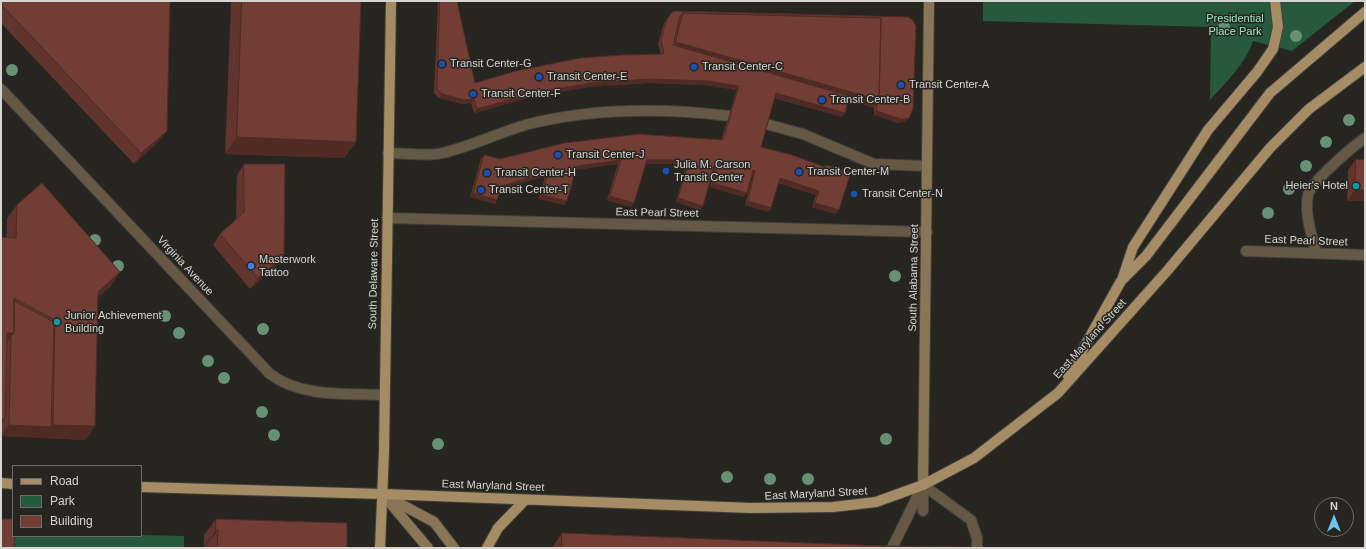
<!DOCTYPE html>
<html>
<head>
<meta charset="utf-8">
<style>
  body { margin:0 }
  #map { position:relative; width:1366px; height:549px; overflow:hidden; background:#262520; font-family:Arial,sans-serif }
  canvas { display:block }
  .frame { position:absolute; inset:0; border:2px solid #d6d5d2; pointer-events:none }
  .legend { position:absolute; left:12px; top:465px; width:130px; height:72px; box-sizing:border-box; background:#262520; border:1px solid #6c6b67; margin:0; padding:5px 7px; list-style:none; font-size:12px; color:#d6d5d2 }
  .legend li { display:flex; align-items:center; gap:8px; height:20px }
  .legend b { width:20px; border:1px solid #6c6b67 }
  .north { position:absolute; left:1314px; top:497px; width:40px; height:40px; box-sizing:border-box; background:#262520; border:1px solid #6c6b67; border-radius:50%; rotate:0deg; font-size:11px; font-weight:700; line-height:16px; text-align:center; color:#d6d5d2 }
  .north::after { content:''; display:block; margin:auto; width:14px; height:18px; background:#6fc2f4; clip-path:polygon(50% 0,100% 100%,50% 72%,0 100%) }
</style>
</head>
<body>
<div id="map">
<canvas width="1366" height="549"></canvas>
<div class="frame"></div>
<ul class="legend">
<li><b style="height:5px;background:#a68c64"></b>Road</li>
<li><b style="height:11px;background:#27593d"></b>Park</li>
<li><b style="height:11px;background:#713d34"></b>Building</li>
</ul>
<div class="north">N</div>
</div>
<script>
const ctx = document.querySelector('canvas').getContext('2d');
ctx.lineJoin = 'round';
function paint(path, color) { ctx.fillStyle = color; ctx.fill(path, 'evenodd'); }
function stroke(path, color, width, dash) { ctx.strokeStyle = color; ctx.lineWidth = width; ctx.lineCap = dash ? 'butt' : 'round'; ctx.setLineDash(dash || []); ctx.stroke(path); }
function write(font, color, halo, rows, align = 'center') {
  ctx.font = font + ' Arial,sans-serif'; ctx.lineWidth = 3; ctx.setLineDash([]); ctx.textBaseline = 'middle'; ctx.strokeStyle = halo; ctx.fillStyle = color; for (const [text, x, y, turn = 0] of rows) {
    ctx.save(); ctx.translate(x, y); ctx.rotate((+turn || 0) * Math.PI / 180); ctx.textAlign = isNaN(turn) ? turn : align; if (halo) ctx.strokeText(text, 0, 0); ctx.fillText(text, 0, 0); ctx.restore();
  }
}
paint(new Path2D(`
  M983 1H1355L1292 51 1253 41C1245 65 1227 81 1210 100L1211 27 983 21Z
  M141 535 184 536V548H8L13 536Z`), '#27593d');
const lane = new Path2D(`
  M766 124 803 134 874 164 927 166
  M388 153C404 153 428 157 443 153 472 146 500 132 529 124 595 108 662 108 729 116
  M387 218 927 232
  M1316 253C1312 236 1304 212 1308 195 1312 181 1352 147 1365 138
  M923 485 971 520 977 538V548
  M923 511V485`);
const street = new Path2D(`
  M1 89 270 374C302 398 347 393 384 395
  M1246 251 1365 255
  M892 548 923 485`);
const secondary = new Path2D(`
  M923 485 929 1
  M382 494 434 522 454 548
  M386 498 428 548`);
const primary = new Path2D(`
  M1123 277 1133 247 1208 130 1257 72 1273 49 1278 27 1275 1
  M1068 376 1121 281 1146 256 1270 93 1365 12
  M1 483 13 484
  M141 487 382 494 751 508 833 507 876 502 923 485 974 458 1058 393 1167 271 1270 148 1309 109 1365 67
  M380 548 384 452 391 1
  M487 548 498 528 525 500`);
stroke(lane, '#42413c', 12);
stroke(street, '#42413c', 12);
stroke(secondary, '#42413c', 12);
stroke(primary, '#42413c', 12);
stroke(lane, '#655946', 10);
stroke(street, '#655946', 10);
stroke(secondary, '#8a7657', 10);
stroke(primary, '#a68c64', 10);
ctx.fillStyle = '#669174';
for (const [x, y] of [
  [1224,27],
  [1296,36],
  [12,70],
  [1349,120],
  [1326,142],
  [1306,166],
  [1289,189],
  [1268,213],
  [95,240],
  [118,266],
  [895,276],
  [165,316],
  [263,329],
  [179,333],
  [208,361],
  [224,378],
  [262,412],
  [274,435],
  [886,439],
  [438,444],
  [727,477],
  [770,479],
  [808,479]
]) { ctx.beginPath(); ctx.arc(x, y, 6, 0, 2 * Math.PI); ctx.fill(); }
paint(new Path2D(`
  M1 1 159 141 134 164 1 23Z
  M232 1H361L356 142 344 158 225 154 231 3Z
  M438 1H457L475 83 661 54 658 44 664 23 672 12 908 17 906 121 898 123 874 115V107L848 100 845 113 842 117 774 98 761 147 825 167 826 165 836 214 812 207 816 195 778 183 771 208 768 212 745 205 753 175H752L747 193 744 197 710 187 714 171 713 170 703 206 700 210 676 202 686 166 673 164H646L634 203 631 207 607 200 618 164 575 170 567 201 564 205 539 199 545 176 501 189 495 204 470 197 481 159 484 155 500 159 721 140 737 90 705 85 649 83 589 87 531 97 474 113 471 103 462 104 439 98 434 93 438 2Z
  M1356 159 1365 160V201H1347L1348 170Z
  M244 164 276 266 250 289 213 245 220 234 236 219 237 175Z
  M17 205 111 286 98 297 86 440 1 436 7 218Z
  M216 519 347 548H206V546L204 547V535Z
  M562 533 883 546 970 548H553V546Z`), '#61342d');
paint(new Path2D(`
  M676 42 879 100 874 108 671 49Z
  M651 79 708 81 739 86 737 90 705 85 649 83 589 87 531 97 474 113 477 109 533 93 592 83Z
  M776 93 845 113 842 117 773 97Z
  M442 94 474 99 471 103 462 104 439 98Z
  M876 111 909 118 906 121 898 123 874 115Z
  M167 131 159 141 134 164 141 153Z
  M237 137 356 142 344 158 225 154Z
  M621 160 618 164 574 170 577 166Z
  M647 160H676L689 162 686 166 673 164H644Z
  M714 166 717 167 714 171 711 170Z
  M753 170 755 171 753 175 750 174Z
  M548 172 545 176 499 190 502 186Z
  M780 178 819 191 816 195 777 182Z
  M713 183 747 193 744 197 710 187Z
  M1355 190H1365V201H1347Z
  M473 193 497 200 495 204 470 197Z
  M542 195 567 201 564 205 539 199Z
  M610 196 634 203 631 207 607 200Z
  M678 198 703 206 700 210 676 202Z
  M748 201 771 208 768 212 745 205Z
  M815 203 839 210 836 214 812 207Z
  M284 255 276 266 250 289 258 278Z
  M120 272 111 286 89 306 98 292Z
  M7 333H14L4 346Z
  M1 419H5L1 425Z
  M9 425 51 427 53 425 95 426 86 440 1 436Z
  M216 530H218L206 546 204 547Z`), '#4f2b24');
const building = new Path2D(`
  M1 1H170L167 131 141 153 1 4Z
  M242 1H361L356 142 237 137Z
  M440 1H457L475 83 516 71 580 58 621 55 664 54 661 40 667 19 672 12 675 11 908 17 913 20 916 26 913 109 909 118 901 119 876 111 877 103 879 100 881 18 683 13 680 16 673 45 849 96 845 113 776 93 761 147 792 155 825 167 826 165 851 172 839 210 815 203 819 191 780 178 771 208 748 201 755 171 753 170 747 193 713 183 717 167 714 166 703 206 678 198 689 162 676 160H647L634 203 610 196 621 160 577 166 567 201 542 195 548 172 502 186 497 200 473 193 484 155 500 159 564 143 639 134 723 140 739 86 708 81 651 79 592 83 533 93 477 109 474 99 465 100 442 94 437 90Z
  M683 13 881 18 879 100 676 42Z
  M1356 159 1365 160V190H1355Z
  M244 164H285L284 255 258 278 220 234 244 212Z
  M42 183 120 272 98 292 95 426 53 425 55 320 14 298V333H7L5 419H1V237L16 238 17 205Z
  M14 301 54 322 51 427 9 425 11 336 14 333Z
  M1 519H13V536H15L14 548H1Z
  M216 519 347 523V548H217L218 530H216Z
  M562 533 883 546 970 547V548H562Z`);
paint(building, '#713d34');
stroke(building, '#4f2b24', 1);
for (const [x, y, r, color] of [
  [442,64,4,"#1a4fb4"],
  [694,67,4,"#1a4fb4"],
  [539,77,4,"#1a4fb4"],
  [901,85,4,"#1a4fb4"],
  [473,94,4,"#1a4fb4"],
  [822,100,4,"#1a4fb4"],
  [558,155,4,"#1a4fb4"],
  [666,171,4,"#1a4fb4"],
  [799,172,4,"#1a4fb4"],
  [487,173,4,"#1a4fb4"],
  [1356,186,4,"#0f9aa8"],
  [481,190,4,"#1a4fb4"],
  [854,194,4,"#1a4fb4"],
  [251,266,4,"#3f7fe0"],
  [57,322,4,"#0f9aa8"]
]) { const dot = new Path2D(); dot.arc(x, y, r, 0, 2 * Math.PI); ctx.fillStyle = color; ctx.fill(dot); stroke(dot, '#262520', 1.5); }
write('11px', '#9aeab9', '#262520', [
  ["Presidential",1235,19],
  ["Place Park",1235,32]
]);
write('11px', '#d6d5d2', '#262520', [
  ["Transit Center-G",450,64],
  ["Transit Center-C",702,67],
  ["Transit Center-E",547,77],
  ["Transit Center-A",909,85],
  ["Transit Center-F",481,94],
  ["Transit Center-B",830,100],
  ["Transit Center-J",566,155],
  ["Julia M. Carson",674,165],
  ["Transit Center",674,178],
  ["Transit Center-M",807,172],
  ["Transit Center-H",495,173],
  ["Heier's Hotel",1348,186,"right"],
  ["Transit Center-T",489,190],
  ["Transit Center-N",862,194],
  ["Masterwork",259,260],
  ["Tattoo",259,273],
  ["Junior Achievement",65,316],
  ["Building",65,329]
], 'left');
write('11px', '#d6d5d2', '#262520', [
  ["East Pearl Street",657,213,1],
  ["East Pearl Street",1306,241,2],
  ["Virginia Avenue",185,266,47],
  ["South Delaware Street",374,274,-89],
  ["South Alabama Street",914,278,-89],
  ["East Maryland Street",1090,339,-48],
  ["East Maryland Street",493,486,2],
  ["East Maryland Street",816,494,-3]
]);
</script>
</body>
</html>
